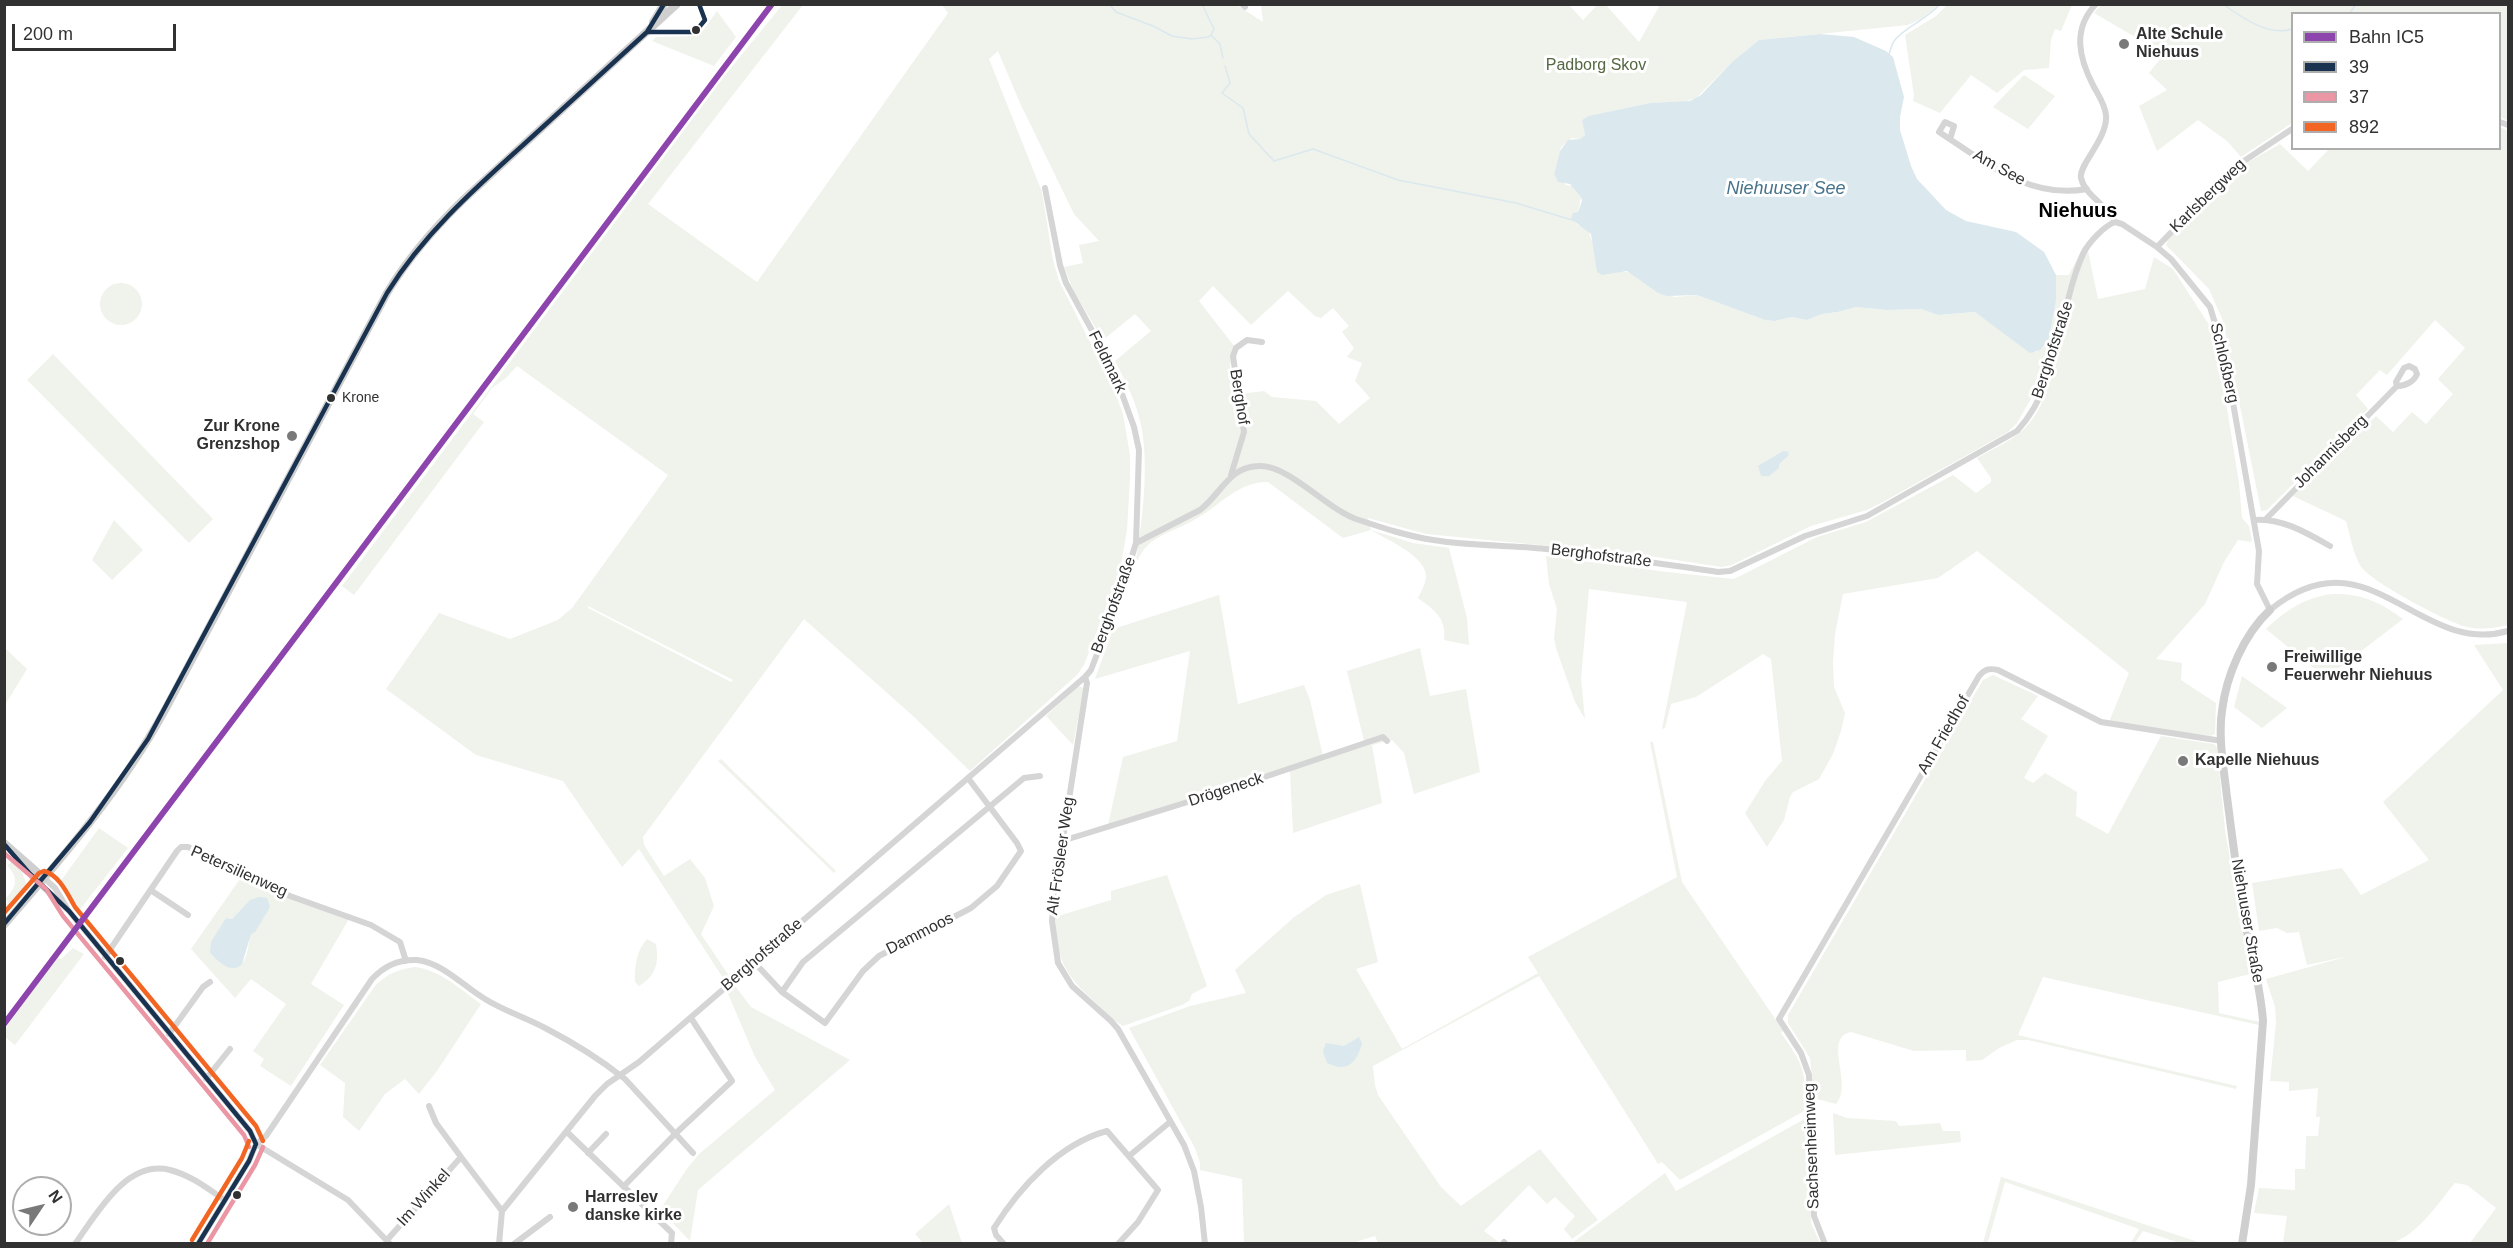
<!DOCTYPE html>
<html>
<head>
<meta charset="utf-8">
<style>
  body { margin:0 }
  #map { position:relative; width:2513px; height:1248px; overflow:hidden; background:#fff; font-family:Helvetica,sans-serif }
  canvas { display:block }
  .frame { position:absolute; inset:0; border:6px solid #313131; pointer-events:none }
  .legend { position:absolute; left:2291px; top:12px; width:210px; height:138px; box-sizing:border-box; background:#fff; border:2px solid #adadad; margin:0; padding:8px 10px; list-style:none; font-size:18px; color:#313131 }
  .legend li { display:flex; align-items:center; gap:12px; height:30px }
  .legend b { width:30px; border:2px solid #adadad }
  .north { position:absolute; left:12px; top:1176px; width:60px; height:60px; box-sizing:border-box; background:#fff; border:2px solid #adadad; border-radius:50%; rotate:55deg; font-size:16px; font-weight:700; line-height:24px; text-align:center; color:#313131 }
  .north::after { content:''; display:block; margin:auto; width:21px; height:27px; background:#797979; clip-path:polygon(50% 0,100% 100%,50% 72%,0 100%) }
  .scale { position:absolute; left:12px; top:24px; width:164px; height:27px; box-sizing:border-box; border:3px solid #313131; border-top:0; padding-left:8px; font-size:18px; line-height:21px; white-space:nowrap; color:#313131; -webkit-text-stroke:4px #fff; paint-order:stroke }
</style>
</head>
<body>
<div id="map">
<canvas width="2513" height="1248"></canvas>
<div class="frame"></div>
<ul class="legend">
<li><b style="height:8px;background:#8e44ad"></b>Bahn IC5</li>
<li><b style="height:8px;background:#193250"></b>39</li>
<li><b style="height:8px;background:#eb96a4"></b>37</li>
<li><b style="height:8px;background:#f26522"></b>892</li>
</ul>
<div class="north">N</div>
<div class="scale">200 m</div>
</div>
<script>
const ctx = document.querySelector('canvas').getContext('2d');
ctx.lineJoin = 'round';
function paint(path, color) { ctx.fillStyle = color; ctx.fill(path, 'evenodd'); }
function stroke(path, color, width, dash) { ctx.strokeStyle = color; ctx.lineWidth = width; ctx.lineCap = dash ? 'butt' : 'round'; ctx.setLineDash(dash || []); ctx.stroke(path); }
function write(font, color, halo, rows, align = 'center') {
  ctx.font = font + ' Helvetica,sans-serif'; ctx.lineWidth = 6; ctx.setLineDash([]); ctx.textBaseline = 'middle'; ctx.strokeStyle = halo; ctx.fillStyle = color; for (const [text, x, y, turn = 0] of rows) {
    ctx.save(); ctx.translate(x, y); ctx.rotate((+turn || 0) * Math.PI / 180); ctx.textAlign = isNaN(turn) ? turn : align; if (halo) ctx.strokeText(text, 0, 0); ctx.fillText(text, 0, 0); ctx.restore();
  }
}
paint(new Path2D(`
  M783 4 803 5 648 204 757 282 948 13 942 5H1237L1263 22 1261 5 1568 4 1583 20 1597 5H1606L1639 42 1660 5H1939L1921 19 1908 25 1759 40 1732 62 1696 98 1684 102 1650 103 1588 116 1582 120 1585 135 1580 139 1572 138 1561 147 1554 174 1566 185 1573 186 1581 197 1576 224 1588 229 1594 248 1621 271 1633 273 1658 293 1675 297 1697 295 1765 320 1775 321 1792 317 1807 320 1822 314 1838 312 1856 307 1887 310 1921 309 1938 315 1975 312 2035 352 2044 347 2056 275H2069L2083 247 2088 251 2098 299 2145 289 2154 257 2173 269 2215 334 2239 483 2242 518 2249 526 2252 542 2238 540 2224 562 2205 604 2156 659 2182 663 2181 680 2216 703 2215 734 2210 736 2109 722 2129 673 1977 551 1938 578 1843 594 1835 634 1833 662 1834 687 1845 713 1841 731 1833 754 1819 779 1793 792 1790 797 1784 820 1767 847 1745 813 1765 781 1782 761 1771 659 1763 654 1696 697 1671 704 1665 728 1662 729 1687 602 1589 589 1581 679 1585 719 1575 702 1556 648 1554 638 1557 609 1549 584 1546 556 1667 572 1734 579 1817 537 1866 522 1953 475 1976 493 1991 482V478L1977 458C2014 438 2030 433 2047 392L2036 390 2017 423 2008 432 1883 502 1867 510 1811 526 1732 565 1722 567 1643 555 1426 534 1368 518 1371 530 1413 543 1449 548 1467 618 1469 645 1444 640C1447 618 1434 610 1418 598 1422 590 1426 583 1426 575 1424 555 1387 540 1371 530L1343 538 1268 482C1240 481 1221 504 1199 517 1184 527 1164 532 1150 543 1142 550 1139 557 1135 566 1142 523 1151 459 1139 417 1134 397 1124 379 1115 361L1151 331 1135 314 1103 340 1074 292 1064 267 1083 263 1079 245 1099 241 1074 214 1020 103 998 51 989 59 1042 192 1053 260 1059 281 1113 387 1123 414 1130 455V479L1127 530 1120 570 1084 665 1077 675 970 771 913 716 804 619 643 837 644 845 664 876 690 859 705 878 714 906 701 934 729 976 725 981 639 849 622 867 563 781 476 755 386 689 439 613 510 639 558 620 572 608 668 475 517 366 506 378 492 388 473 414 484 422 354 595 342 586 726 74ZM1213 286 1251 325 1288 291 1315 316 1321 318 1333 308 1349 326 1342 332 1354 348 1347 357 1362 363 1355 381 1370 398 1339 424 1316 401 1272 397 1264 391 1232 395 1230 365 1235 347 1199 301ZM588 606 733 680 731 682 588 608Z
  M2102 4 2508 5V121L2500 117V14H2292V123L2241 157 2227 141 2198 120 2157 151 2139 106 2167 90 2149 73 2164 54 2094 13Z
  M1947 5V4L2072 5 2061 31 2055 29 2051 40 2049 68 2024 70 1997 93 1971 75 1940 113 1913 101 1914 96 1905 35 1936 16Z
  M717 11 736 37 714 66 652 41 656 37 699 36Z
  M2024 75 2055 96 2028 129 1993 107Z
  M2500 127 2508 131V625C2495 628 2481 630 2467 627 2449 623 2368 581 2360 565 2353 553 2350 535 2346 521L2293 496 2376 416 2393 432 2412 412 2426 424 2453 394 2438 379 2465 348 2435 320 2387 375 2380 370 2356 395 2368 409 2267 510 2261 511 2223 321 2209 289 2166 245 2168 239 2243 165 2280 144 2308 171 2329 149 2500 148Z
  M100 304a21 21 0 1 1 42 0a21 21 0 1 1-42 0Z
  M53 354 213 519 189 543 27 380Z
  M114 520 143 550 112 580 92 560Z
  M2332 594C2361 593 2380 602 2403 619L2326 678 2266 629C2286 610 2304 598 2332 594Z
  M1219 595 1238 704 1304 685 1310 700 1323 756 1108 825 1123 757 1177 741 1190 651 1095 679 1113 629Z
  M2508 643 2507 672 2508 675V1243H2470L2496 1208 2467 1185 2455 1183C2437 1204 2422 1230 2395 1242 2382 1248 2303 1244 2283 1243L2287 1216 2254 1213 2259 1188 2295 1190V1169H2305L2306 1136H2318L2320 1117H2316L2318 1088 2289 1091V1082L2270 1081 2276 1023 2275 1007 2266 979 2349 956 2307 965 2299 932 2287 933 2277 928 2259 931 2252 883 2342 868 2361 895 2429 860 2383 802 2503 690 2474 645Z
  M5 648 27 669 5 705Z
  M1420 648 1430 696 1466 689 1480 772 1414 794 1404 753 1392 740 1372 745 1382 803 1293 833 1290 771 1365 745 1347 671Z
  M1993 675 2038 696 2021 719 2048 736 2024 778 2033 783 2045 773 2077 792 2076 816 2108 834 2161 736 2214 744 2217 747 2225 830 2250 974 2218 982 2219 1013 2260 1022 2259 1025 2043 977 2018 1035 2237 1086 2236 1089 2028 1040H2017L1999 1048 1982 1060 1966 1061V1050L1914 1051 1851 1032C1822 1038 1854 1084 1836 1104L1814 1098 1810 1058 1788 1023V1015L1983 680Z
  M2242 676 2287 708 2262 728 2234 707Z
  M1078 686 1084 688 1073 745 1046 716Z
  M1650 742H1653L1682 882 1778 1023 1783 1031 1781 1033C1804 1066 1805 1069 1806 1110L1680 1180 1664 1164 1661 1162 1658 1164 1655 1159 1539 976 1373 1066 1375 1085 1378 1095 1441 1187 1461 1206 1540 1149 1598 1220 1572 1239 1564 1229 1575 1216 1555 1197 1547 1204 1529 1185 1484 1231 1500 1243H1378L1375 1236 1352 1243H1244L1242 1179 1200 1170V1163L1195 1148 1129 1028 1190 1006 1246 993 1235 970 1293 918 1326 895 1360 884 1378 962 1356 969 1402 1049 1538 973 1528 957 1677 877Z
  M721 759 836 871 834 873 718 761Z
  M99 828 128 848 78 912 60 882Z
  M12 862 22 872 27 885 5 915V906L8 902 5 899C17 887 19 878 7 865Z
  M1167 875 1207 986 1192 994 1189 1001 1182 1005 1123 1026C1112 1020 1104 1010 1095 1002 1065 975 1056 959 1055 917L1111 900V891Z
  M242 876 349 919 311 984 344 1005 291 1086 260 1066 264 1059 253 1051 286 1004 251 979 235 998 191 949ZM250 900C250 929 255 996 210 953L226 918 232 919Z
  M647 939 656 944C659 963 656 976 639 986L635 982C634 968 637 949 647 939Z
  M73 948 84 954 15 1045 5 1037V1029L57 957 61 959Z
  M415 967C440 970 460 989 481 1004L437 1071 419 1094 405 1079 385 1094 359 1131 343 1117 345 1083 320 1065 375 986C387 974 398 969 415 967Z
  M733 983 751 1007 850 1060 698 1190 690 1241 660 1210 686 1170 699 1154 775 1090 755 1057 726 989Z
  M1833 1113 1847 1118 1896 1121 1899 1126 1940 1123 1943 1131H1960L1961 1142 1835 1155Z
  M1808 1117 1811 1223 1820 1243 1571 1244 1665 1173 1676 1191Z
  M2001 1177 2014 1181 2201 1243H2180L2143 1231 2135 1243H2131L2139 1229 2005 1182 1988 1242 1983 1243Z
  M949 1204 962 1243H923L915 1234Z`), '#f0f3ec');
paint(new Path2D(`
  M1820 34 1854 37 1886 51 1893 57 1904 97 1900 117V130L1911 166 1917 179 1946 210 1966 221 2016 232 2044 252 2056 275V300L2048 342 2040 350 2030 353 1975 312 1938 315 1921 309 1887 310 1856 307 1838 312 1822 314 1807 320 1792 317 1775 321 1765 320 1697 295 1667 296 1658 293 1627 271 1602 275 1597 272 1591 234 1571 219 1573 213 1578 212 1582 201 1581 197 1570 184 1558 182 1554 174 1560 151 1568 140 1580 139 1585 135 1582 120 1588 116 1650 103 1690 101 1701 95 1732 62 1759 40Z
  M1783 451 1790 452 1787 453 1789 455 1779 464V468L1769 476H1761L1758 466Z
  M259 897 267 898 270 907 255 932 251 934 242 964C231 975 219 962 210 953L211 942 226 918 232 919 250 900Z
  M1359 1037 1362 1044C1356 1063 1348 1073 1327 1063L1323 1051 1326 1043 1344 1046Z`), '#dbe8ee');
stroke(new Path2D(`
  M1109 4 1116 12 1153 26 1172 36 1192 39 1208 37 1211 35 1220 44 1223 58
  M1202 4 1214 29 1211 35
  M2223 4C2241 17 2269 37 2292 29
  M2349 14 2356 4
  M1889 54C1891 50 1891 45 1894 41 1904 27 1927 20 1940 4
  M1225 66 1230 83 1222 93 1243 108 1249 134 1274 161 1313 149 1398 180 1516 203 1572 220`), '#dbe8ee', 1.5);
stroke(new Path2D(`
  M1242 4 1245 7
  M2096 4C2072 29 2079 58 2093 85 2098 95 2105 104 2106 115 2108 139 2078 165 2081 178 2085 196 2108 205 2115 222L2122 224 2157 247 2171 259 2210 307 2219 336 2232 397 2259 551 2257 584 2270 610C2369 529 2417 657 2508 631
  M2500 122 2508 125
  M1950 139 1954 126 1945 122 1939 132C1984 161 2029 200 2087 189
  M2157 247 2232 169 2292 129
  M1231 475 1244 432 1233 356 1236 348 1247 340 1262 342
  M2266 519 2397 386C2405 386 2414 382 2417 374L2415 369 2409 366 2404 368 2396 382 2397 386
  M2254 520C2280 517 2307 533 2330 546
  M1136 543 1200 510C1222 493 1229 466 1260 466 1291 466 1327 510 1359 520 1383 528 1407 536 1433 540 1470 546 1509 545 1546 549 1604 555 1661 564 1718 572L1730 571 1805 536 1867 516 2017 431C2061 384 2058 310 2083 254 2088 243 2104 226 2115 222
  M1085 677 1087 683 1055 890 1052 921 1058 963 1072 986 1111 1021 1118 1029 1184 1145 1194 1171 1201 1207 1205 1244
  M1062 841 1220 792 1383 737 1387 741
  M44 878 55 888 67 908
  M40 884 69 911 250 1131 256 1144 348 1200 390 1244
  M152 891 188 915
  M105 957 177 851 181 847H188L290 896 371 925 400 942 406 961
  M754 962 782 992 825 1023 863 971 879 956 971 908 997 886 1021 851 1017 843 968 778
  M782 992 803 962 1024 778 1040 776
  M169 1034 203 987 210 982
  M206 1079 230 1049
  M429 1106 436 1123 461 1157
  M567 1132 672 1233 671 1244
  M256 1144 266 1136 372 979C384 966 399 959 417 960 443 963 463 986 485 999 504 1011 527 1018 547 1029 574 1043 601 1060 625 1079L693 1153
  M588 1153 606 1134
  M1129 1156 1170 1122
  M624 1186 675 1134 732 1081 691 1018
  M387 1240 461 1157 502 1211
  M1504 1242 1506 1244
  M75 1244C96 1215 126 1159 170 1170 190 1175 207 1188 223 1199
  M198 1244 249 1161 256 1144
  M499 1244 502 1211 595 1096 607 1084 639 1062 1085 677 1091 670 1121 591 1136 543 1139 450 1134 427 1113 369 1066 283 1060 265 1045 188
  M514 1244 550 1217
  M1004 1244 996 1235 994 1228C1020 1187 1059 1144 1107 1131L1158 1190 1138 1222 1118 1244
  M1825 1244 1814 1216 1809 1075 1801 1053 1779 1019 1979 676C1985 669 1989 668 1998 670L2101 722 2222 741`), '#d5d5d5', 6);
stroke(new Path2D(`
  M653 22 664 4
  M4 843 44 878
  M17 857 40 884
  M4 925C63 857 122 789 165 710L387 293C408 258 434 228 464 199L677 4
  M2242 1244 2251 1185 2263 1021C2261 991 2253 962 2247 932 2238 887 2233 842 2227 797 2224 770 2218 738 2222 711 2226 676 2244 634 2270 610`), '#cfcfcf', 8);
stroke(new Path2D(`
  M647 32H695L705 20 699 4
  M4 844 30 874 69 911 250 1131 256 1144
  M4 924 90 822 148 739 387 293C423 235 472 191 522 146 564 108 605 70 647 32L664 4
  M198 1244 249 1161 256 1144`), '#193250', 4.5);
stroke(new Path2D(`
  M4 853 46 889 63 916 244 1135 249 1147
  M207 1244 255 1165 263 1147`), '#eb96a4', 4.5);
stroke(new Path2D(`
  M4 913 39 873 44 871C59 875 67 893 75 907L256 1126 263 1141
  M192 1240 242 1158 249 1141`), '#f26522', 4.5);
stroke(new Path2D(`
  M4 1024 772 4`), '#8e44ad', 6);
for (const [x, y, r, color] of [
  [696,30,5,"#313131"],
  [2124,44,6,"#797979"],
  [331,398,5,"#313131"],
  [292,436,6,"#797979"],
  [2272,667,6,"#797979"],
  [2183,761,6,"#797979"],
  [120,961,5,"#313131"],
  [237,1195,5,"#313131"],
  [573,1207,6,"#797979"]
]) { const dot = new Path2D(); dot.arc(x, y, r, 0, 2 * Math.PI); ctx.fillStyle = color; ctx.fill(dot); stroke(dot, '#fff', 2); }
write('14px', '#313131', '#fff', [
  ["Krone",342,398]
], 'left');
write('bold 16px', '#313131', '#fff', [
  ["Alte Schule",2136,35],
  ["Niehuus",2136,53],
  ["Zur Krone",280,427,"right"],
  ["Grenzshop",280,445,"right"],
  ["Freiwillige",2284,658],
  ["Feuerwehr Niehuus",2284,676],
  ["Kapelle Niehuus",2195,761],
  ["Harreslev",585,1198],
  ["danske kirke",585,1216]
], 'left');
write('16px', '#566842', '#fff', [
  ["Padborg Skov",1596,66]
]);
write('16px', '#313131', '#fff', [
  ["Am See",1999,168,29],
  ["Karlsbergweg",2208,196,-44],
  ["Berghofstraße",2053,350,-72],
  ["Feldmark",1107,362,64],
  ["Schloßberg",2224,363,77],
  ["Berghof",1239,397,81],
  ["Johannisberg",2331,452,-45],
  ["Berghofstraße",1601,556,7],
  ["Berghofstraße",1114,605,-70],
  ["Am Friedhof",1944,735,-60],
  ["Drögeneck",1226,790,-18],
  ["Alt Frösleer Weg",1061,856,-82],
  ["Petersilienweg",239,872,24],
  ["Niehuuser Straße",2247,921,80],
  ["Dammoos",920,934,-27],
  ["Berghofstraße",762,955,-41],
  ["Sachsenheimweg",1812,1146,-92],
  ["Im Winkel",424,1198,-48]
]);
write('italic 18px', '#46738b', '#fff', [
  ["Niehuuser See",1786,189]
]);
write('bold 20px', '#000', '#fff', [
  ["Niehuus",2078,211]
]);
</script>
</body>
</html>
